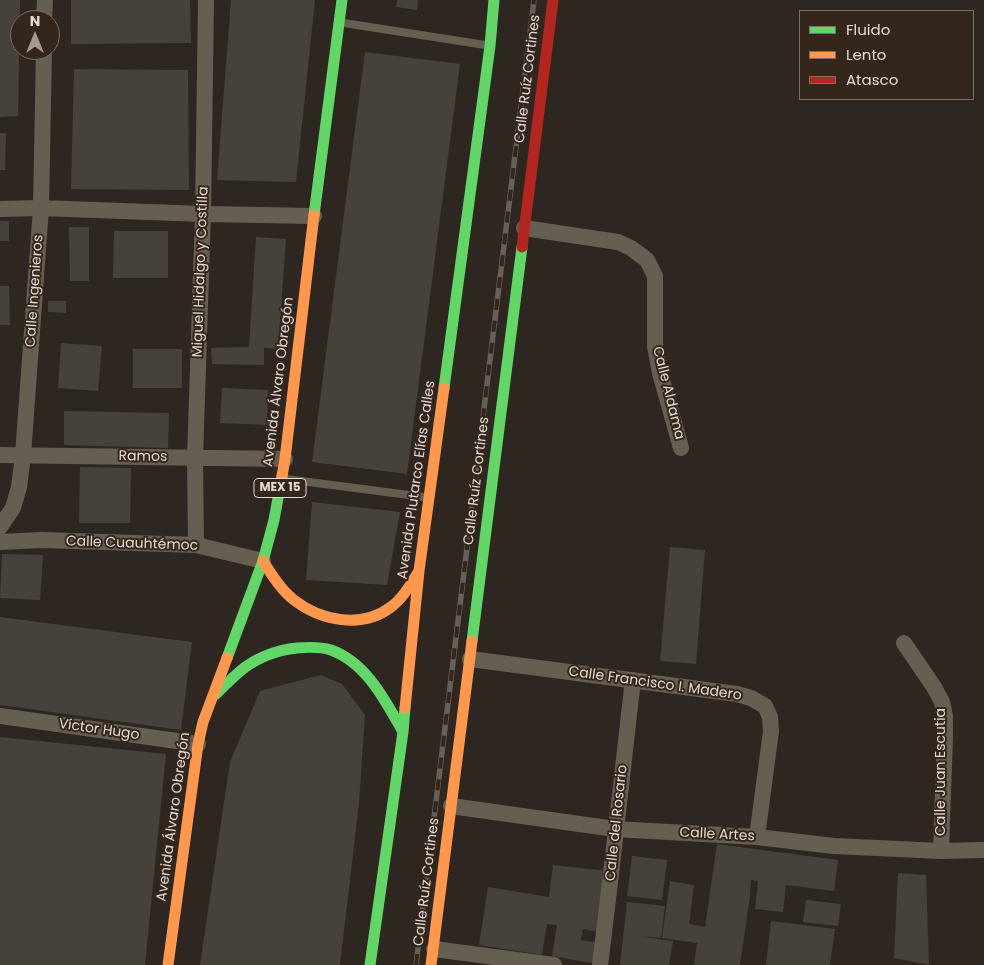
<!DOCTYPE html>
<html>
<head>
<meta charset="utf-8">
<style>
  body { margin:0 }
  #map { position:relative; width:984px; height:965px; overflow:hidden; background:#2e2721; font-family:Poppins,sans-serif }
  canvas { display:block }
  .legend { position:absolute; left:799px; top:10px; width:175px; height:90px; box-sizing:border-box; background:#34261b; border:1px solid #7a6e65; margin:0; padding:6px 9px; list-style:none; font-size:15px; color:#e4dad3 }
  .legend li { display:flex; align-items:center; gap:10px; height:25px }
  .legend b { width:25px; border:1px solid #7a6e65 }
  .north { position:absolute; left:10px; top:10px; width:50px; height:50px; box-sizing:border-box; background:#34261b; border:1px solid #7a6e65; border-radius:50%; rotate:0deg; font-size:14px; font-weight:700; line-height:20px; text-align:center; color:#e4dad3 }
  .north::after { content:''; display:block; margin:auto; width:18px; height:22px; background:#a49b95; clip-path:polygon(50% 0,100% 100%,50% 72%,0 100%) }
</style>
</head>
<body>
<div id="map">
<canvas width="984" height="965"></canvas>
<ul class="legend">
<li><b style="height:6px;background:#63d668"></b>Fluido</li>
<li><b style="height:6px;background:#ff974d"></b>Lento</li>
<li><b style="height:6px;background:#b3261e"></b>Atasco</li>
</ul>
<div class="north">N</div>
</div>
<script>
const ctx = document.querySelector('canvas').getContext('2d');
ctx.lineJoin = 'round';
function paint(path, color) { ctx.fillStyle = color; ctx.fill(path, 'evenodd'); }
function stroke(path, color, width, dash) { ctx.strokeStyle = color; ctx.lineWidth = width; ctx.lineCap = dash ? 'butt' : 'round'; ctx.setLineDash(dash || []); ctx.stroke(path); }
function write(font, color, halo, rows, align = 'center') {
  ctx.font = font + ' Poppins,sans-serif'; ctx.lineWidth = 4; ctx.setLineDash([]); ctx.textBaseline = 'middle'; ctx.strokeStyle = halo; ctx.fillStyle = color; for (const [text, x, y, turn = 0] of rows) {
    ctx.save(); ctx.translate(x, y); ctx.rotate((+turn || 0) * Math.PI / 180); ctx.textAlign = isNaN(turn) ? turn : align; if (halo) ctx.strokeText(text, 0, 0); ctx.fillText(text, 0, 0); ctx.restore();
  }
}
paint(new Path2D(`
  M0 0H20L18 116 0 117Z
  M71 0H190L191 43 71 44Z
  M231 0H315L296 182 217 180Z
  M397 0H418L417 10 396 7Z
  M365 52 460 64 407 474 312 462Z
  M74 69 188 70 189 190 71 189Z
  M0 133H6L5 170H0Z
  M0 221H9V241H0Z
  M69 227H89V281H70Z
  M114 231H168V278H113Z
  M256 237 286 239 278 349 264 348V365L212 364 211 348 249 347Z
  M0 286H9L10 325H0Z
  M48 301H66V313L48 312Z
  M61 343 102 346 98 391 58 388Z
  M133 349H182V388H133Z
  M222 388 268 390 267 425 220 423Z
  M64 411 169 413 168 448 64 445Z
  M80 467 131 468 130 523H79Z
  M312 502 400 512 387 585 306 580Z
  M670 547 705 550 696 664 660 661Z
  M2 554 43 555 40 600 0 598Z
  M0 617 192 642 181 730 0 705Z
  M321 675 342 684 365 715 359 803 340 965H200L230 762 260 691Z
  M0 737 166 754 145 965H0Z
  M717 844 838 860 834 891 786 885 783 912 755 909 758 881 751 880 750 896 740 965H694L697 943 662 938 670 881 694 885 689 924 705 927Z
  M632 856 667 860 662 900 627 896Z
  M553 865 607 871 596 931 583 929 581 940 601 943 598 964 552 956 557 925 547 924 542 955 479 945 488 887 549 897Z
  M898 873 926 875 929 965 894 958Z
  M806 900 841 904 838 926 803 922Z
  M627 902 665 906 661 938 638 936 673 941 669 965H620Z
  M771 921 835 929 830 965H766Z`), '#46413b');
stroke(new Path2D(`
  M344 23 485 45
  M286 479 424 497`), '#655f51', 8);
stroke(new Path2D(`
  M44 20 45 0
  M0 209 41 208 203 214 314 216
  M524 228 618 242 631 248 647 260 655 276V346L660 373 681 448
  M0 455 285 459
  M0 527 13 508 19 487 23 455 41 208 44 50
  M0 542 42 540 196 545 263 561
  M196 545 195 458 203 214 206 0
  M904 643 934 687 942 702 945 716V736L941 851
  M470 659 737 694 751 698 765 706 770 717 771 731 757 837
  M0 716 198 744
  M451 806 615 829 757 837 834 846 941 851 984 850
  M434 949 554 965
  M600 965C612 870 622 775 633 680`), '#655f51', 16);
stroke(new Path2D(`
  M314 215 342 0
  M444 388 490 46 494 0
  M472 641 522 247
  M227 658 263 561 274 520 282 476
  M216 694C225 685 234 676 244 668 259 657 278 650 297 648 308 647 321 647 331 650 367 663 386 702 403 732
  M370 965 403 732 405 708`), '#63d668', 11);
stroke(new Path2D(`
  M282 476 285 459 314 215
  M263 561C272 575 281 590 294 600 321 621 362 629 391 607 403 598 411 584 419 571
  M405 708 419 571 444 388
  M168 965 198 744 203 722 227 658
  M431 965 472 641`), '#ff974d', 11);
stroke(new Path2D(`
  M522 247 553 0`), '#b3261e', 11);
const rail = new Path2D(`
  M416 965 534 0`);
stroke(rail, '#666058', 5.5);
stroke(rail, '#34261b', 4, [11]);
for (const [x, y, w] of [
  [280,488,52]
]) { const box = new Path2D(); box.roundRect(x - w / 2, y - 9.5, w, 19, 4); ctx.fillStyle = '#34261b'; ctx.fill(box); stroke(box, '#e4dad3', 1); }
write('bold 12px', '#e4dad3', null, [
  ["MEX 15",280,488]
]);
write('14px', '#e4dad3', '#34261b', [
  ["Calle Ruíz Cortines",528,79,-83],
  ["Miguel Hidalgo y Costilla",201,272,-88],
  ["Calle Ingenieros",35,291,-86],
  ["Avenida Álvaro Obregón",279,382,-83],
  ["Calle Aldama",668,393,76],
  ["Ramos",143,457,1],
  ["Avenida Plutarco Elías Calles",417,480,-82],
  ["Calle Ruíz Cortines",477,481,-83],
  ["Calle Cuauhtémoc",132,544,2],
  ["Calle Francisco I. Madero",655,684,8],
  ["Víctor Hugo",99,730,8],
  ["Calle Juan Escutia",941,772,-90],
  ["Avenida Álvaro Obregón",174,817,-82],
  ["Calle del Rosario",617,823,-84],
  ["Calle Artes",717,835,3],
  ["Calle Ruíz Cortines",427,882,-83]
]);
</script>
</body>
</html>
